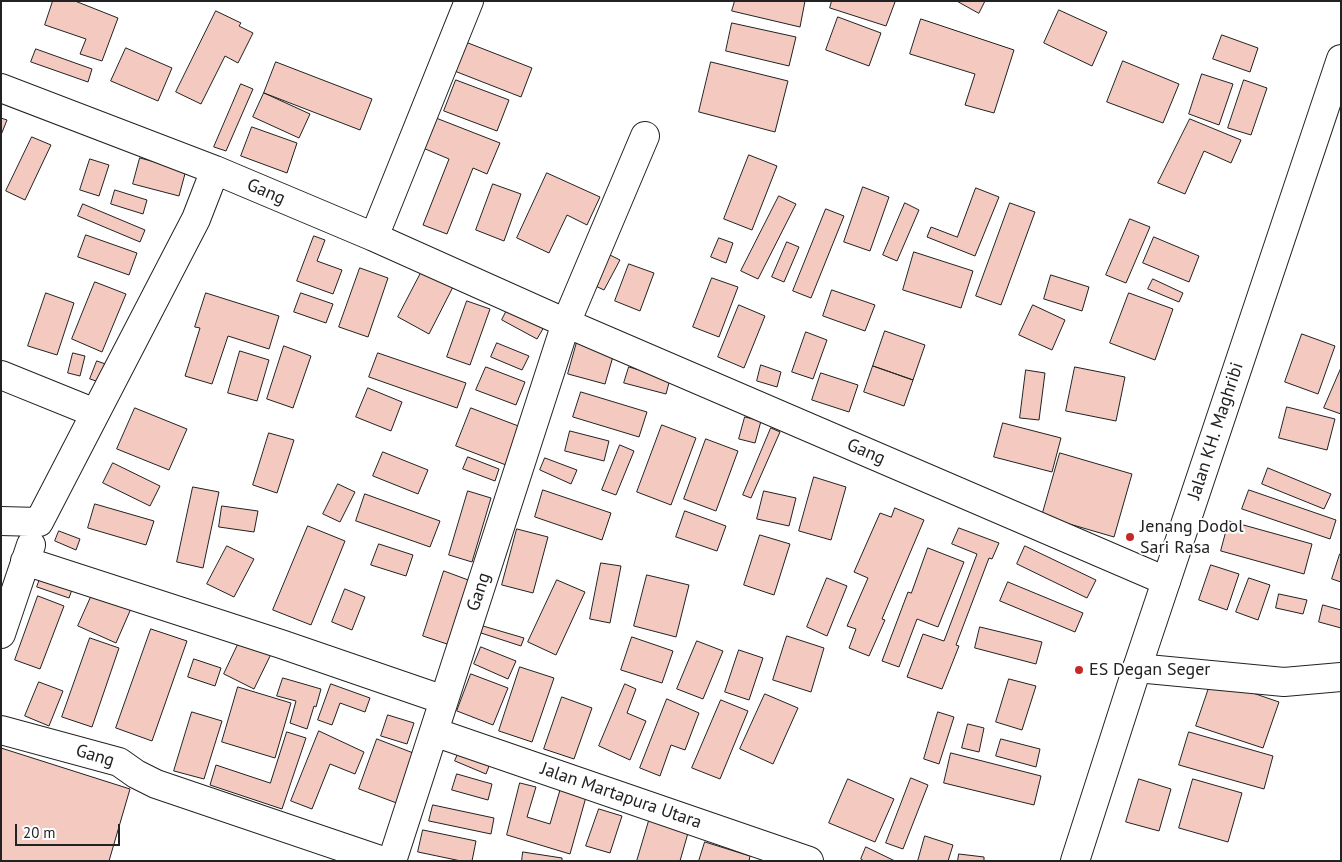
<!DOCTYPE html>
<html>
<head>
<meta charset="utf-8">
<style>
  body { margin:0 }
  #map { position:relative; width:1342px; height:862px; overflow:hidden; background:#fff; font-family:"PT Sans",sans-serif }
  canvas { display:block }
  .frame { position:absolute; inset:0; border:2px solid #222; pointer-events:none }
  .scale { position:absolute; left:15px; top:824px; width:105px; height:22px; box-sizing:border-box; border:2px solid #222; border-top:0; padding-left:6px; font-size:15px; line-height:18px; white-space:nowrap; color:#222; -webkit-text-stroke:4px #fff; paint-order:stroke }
</style>
</head>
<body>
<div id="map">
<canvas width="1342" height="862"></canvas>
<div class="frame"></div>
<div class="scale">20 m</div>
</div>
<script>
const ctx = document.querySelector('canvas').getContext('2d');
ctx.lineJoin = 'round';
function paint(path, color) { ctx.fillStyle = color; ctx.fill(path, 'evenodd'); }
function stroke(path, color, width, dash) { ctx.strokeStyle = color; ctx.lineWidth = width; ctx.lineCap = dash ? 'butt' : 'round'; ctx.setLineDash(dash || []); ctx.stroke(path); }
function write(font, color, halo, rows, align = 'center') {
  ctx.font = font + ' "PT Sans",sans-serif'; ctx.lineWidth = 4; ctx.setLineDash([]); ctx.textBaseline = 'middle'; ctx.strokeStyle = halo; ctx.fillStyle = color; for (const [text, x, y, turn = 0] of rows) {
    ctx.save(); ctx.translate(x, y); ctx.rotate((+turn || 0) * Math.PI / 180); ctx.textAlign = isNaN(turn) ? turn : align; if (halo) ctx.strokeText(text, 0, 0); ctx.fillText(text, 0, 0); ctx.restore();
  }
}
const building = new Path2D(`
  M53 1H75L118 18 102 61 80 54 86 39 45 25Z
  M735 1H805L800 27 732 11Z
  M832 1H893L895 2 886 26 830 8Z
  M957 1H985L979 13Z
  M1059 10 1107 32 1092 66 1044 43Z
  M216 11 241 23 239 26 253 33 238 63 225 56 201 104 176 92Z
  M838 17 881 33 869 66 826 50Z
  M921 19 1014 50 994 113 965 105 975 74 910 54Z
  M732 23 796 37 789 66 726 51Z
  M1222 35 1258 48 1250 72 1213 59Z
  M463 41 532 68 521 97 452 70Z
  M126 48 172 68 158 101 111 81Z
  M36 49 92 69 88 82 31 62Z
  M1123 61 1179 84 1163 123 1107 102Z
  M276 62 372 99 360 130 264 93Z
  M711 62 788 81 775 132 699 112Z
  M1202 74 1233 84 1219 125 1189 114Z
  M456 80 509 100 497 131 444 111Z
  M1244 80 1267 88 1251 135 1228 128Z
  M241 84 253 89 226 151 214 147Z
  M264 93 310 114 299 138 253 117Z
  M1 118 7 120 1 135Z
  M436 118 500 143 487 174 473 168 447 234 423 225 449 159 423 148Z
  M1190 119 1241 140 1231 163 1204 151 1185 194 1158 183Z
  M252 127 297 143 287 173 241 156Z
  M32 137 51 145 25 200 6 191Z
  M749 155 777 166 752 230 724 219Z
  M140 158 186 170 179 196 133 184Z
  M90 159 109 165 99 196 80 190Z
  M547 173 600 197 587 225 567 215 549 253 517 238Z
  M493 184 521 194 504 241 476 230Z
  M863 187 889 197 870 251 844 242Z
  M976 188 999 197 975 256 927 237 931 227 957 237Z
  M115 190 147 200 143 214 111 204Z
  M779 196 796 204 758 279 741 271Z
  M905 203 919 210 897 261 883 255Z
  M1010 203 1035 212 1001 305 976 296Z
  M83 204 145 230 140 242 78 216Z
  M826 209 844 216 811 298 793 291Z
  M1130 219 1150 227 1126 283 1106 275Z
  M86 235 137 253 129 275 78 257Z
  M314 236 325 240 317 261 342 270 333 294 297 281Z
  M1154 237 1199 256 1189 282 1143 263Z
  M719 238 733 243 726 263 711 257Z
  M787 242 799 247 784 282 772 277Z
  M604 252 620 260 604 290 587 282Z
  M914 252 973 271 961 308 903 290Z
  M629 264 654 273 640 311 615 301Z
  M360 268 388 278 368 337 339 327Z
  M423 269 454 285 429 334 398 317Z
  M1051 275 1089 287 1082 311 1044 299Z
  M712 278 738 287 719 337 693 327Z
  M1153 279 1183 293 1179 302 1148 289Z
  M95 282 126 294 102 352 72 339Z
  M832 290 875 305 865 331 823 316Z
  M46 293 74 303 57 355 28 346Z
  M206 293 279 316 269 349 228 336 212 384 185 376 200 328 195 327Z
  M301 293 333 304 326 323 294 312Z
  M1129 293 1173 309 1155 360 1110 343Z
  M467 301 490 309 470 365 447 357Z
  M739 305 765 316 744 368 718 357Z
  M1033 305 1065 320 1052 350 1019 335Z
  M508 308 544 327 537 339 502 320Z
  M885 331 925 345 913 380 873 366Z
  M806 332 827 340 813 379 792 372Z
  M1302 334 1335 346 1318 394 1285 382Z
  M577 342 614 353 605 384 568 374Z
  M497 343 529 356 522 370 491 357Z
  M284 346 311 356 293 408 267 399Z
  M240 351 269 360 257 401 228 393Z
  M73 353 85 356 80 376 68 373Z
  M378 353 466 383 457 408 369 377Z
  M97 361 111 366 105 384 90 379Z
  M761 365 781 372 777 387 757 381Z
  M873 366 913 380 904 406 864 392Z
  M486 367 525 382 516 405 476 390Z
  M629 367 670 379 666 394 624 383Z
  M1075 367 1125 377 1116 421 1066 411Z
  M1341 368V414L1324 408Z
  M1026 370 1045 373 1039 420 1020 418Z
  M821 373 858 385 849 412 812 400Z
  M368 388 402 402 391 431 356 417Z
  M581 392 647 412 639 437 573 417Z
  M1287 407 1335 419 1327 450 1279 438Z
  M135 408 187 429 169 470 117 449Z
  M471 408 521 427 506 465 456 446Z
  M745 417 761 421 755 443 739 439Z
  M1003 423 1061 438 1052 472 994 457Z
  M662 425 696 438 671 505 637 492Z
  M771 428 780 432 751 498 743 495Z
  M570 431 609 441 604 461 565 451Z
  M269 433 294 440 277 493 253 485Z
  M706 439 738 451 716 511 684 499Z
  M620 445 634 451 616 495 602 490Z
  M383 452 428 470 418 494 373 476Z
  M1060 453 1132 474 1114 537 1042 516Z
  M468 457 499 469 495 481 463 469Z
  M545 458 577 470 571 484 540 470Z
  M113 463 160 486 150 506 103 483Z
  M1268 468 1331 494 1324 509 1262 484Z
  M814 477 846 487 831 540 799 531Z
  M338 484 355 492 340 522 323 514Z
  M193 487 219 492 203 568 177 562Z
  M543 490 611 513 602 540 535 517Z
  M1249 490 1336 520 1330 539 1242 509Z
  M468 491 491 498 472 562 449 555Z
  M764 491 796 498 789 526 757 519Z
  M365 494 440 521 430 547 356 521Z
  M95 504 154 521 146 545 88 528Z
  M222 506 258 511 254 532 219 527Z
  M895 508 924 520 882 619 885 620 869 656 849 648 856 629 847 626 868 578 854 572 880 513 891 517Z
  M685 511 726 526 717 551 676 537Z
  M1229 521 1312 544 1304 574 1221 551Z
  M308 526 345 541 311 625 273 610Z
  M959 528 999 543 992 559 989 558 956 645 959 646 942 689 907 677 923 634 944 641 977 554 952 544Z
  M517 529 548 537 533 593 502 585Z
  M59 531 80 539 76 550 55 541Z
  M760 535 790 544 774 595 744 585Z
  M379 544 413 555 406 576 371 565Z
  M227 546 254 559 234 597 207 584Z
  M1025 546 1096 580 1087 598 1017 564Z
  M928 548 964 562 938 627 917 619 899 667 882 661 908 592 911 593Z
  M1340 554H1341V582L1332 579Z
  M601 563 621 566 610 623 590 619Z
  M1211 565 1239 574 1227 610 1199 600Z
  M444 571 471 581 450 645 423 636Z
  M42 573 74 584 69 598 37 587Z
  M647 575 689 585 676 637 634 626Z
  M827 578 847 586 827 636 807 627Z
  M1249 578 1270 585 1258 620 1236 612Z
  M557 580 585 592 556 655 528 642Z
  M1008 582 1083 613 1075 632 1000 601Z
  M95 588 133 604 116 643 78 626Z
  M345 589 365 597 352 630 332 622Z
  M1279 594 1307 600 1303 614 1276 608Z
  M38 596 64 606 40 669 15 660Z
  M1323 605 1341 610V628L1319 622Z
  M483 626 524 638 521 646 481 633Z
  M980 627 1042 642 1036 664 975 648Z
  M151 629 187 641 152 741 116 728Z
  M242 636 273 650 254 689 224 674Z
  M787 636 824 648 811 692 773 680Z
  M632 637 673 651 662 683 621 670Z
  M90 638 119 648 92 727 62 717Z
  M697 641 723 651 703 699 677 689Z
  M481 647 516 661 508 679 474 664Z
  M739 650 763 658 749 700 725 692Z
  M194 659 221 668 215 686 188 677Z
  M520 667 554 678 532 742 499 731Z
  M471 674 508 688 493 725 457 711Z
  M283 678 321 689 316 707 314 706 307 729 290 723 296 701 277 696Z
  M1009 679 1036 686 1022 730 996 722Z
  M1212 679 1279 702 1263 748 1196 726Z
  M39 682 63 691 49 726 25 716Z
  M331 684 370 698 365 712 340 703 332 725 318 720Z
  M625 684 636 689 627 713 646 721 630 760 599 746Z
  M238 687 291 703 275 758 222 742Z
  M765 694 798 708 773 764 740 749Z
  M562 697 592 708 574 759 544 749Z
  M667 699 699 713 685 750 671 745 660 776 640 768Z
  M721 700 748 711 720 779 692 768Z
  M192 712 222 721 204 779 174 771Z
  M938 712 954 717 939 764 924 759Z
  M388 715 414 723 407 744 381 736Z
  M968 724 984 728 979 752 962 748Z
  M319 731 364 752 355 774 330 764 312 809 291 801Z
  M287 732 306 738 282 809 210 785 216 765 270 783Z
  M1189 732 1273 756 1264 789 1179 765Z
  M377 739 421 756 402 805 359 789Z
  M1001 739 1040 749 1036 767 996 756Z
  M1 748 130 789 109 861H1Z
  M460 749 491 761 486 774 455 761Z
  M951 753 1041 776 1034 805 944 783Z
  M457 774 492 784 488 800 452 790Z
  M911 778 928 785 903 849 886 843Z
  M848 779 894 799 875 842 829 823Z
  M1139 779 1171 789 1159 831 1126 822Z
  M1193 779 1242 793 1228 842 1179 828Z
  M520 783 536 787 527 817 550 824 560 790 586 797 570 854 507 835Z
  M433 805 494 818 491 834 429 821Z
  M599 809 622 816 610 853 586 846Z
  M651 814 690 826 680 861H637Z
  M423 830 476 841 472 861H461L418 852Z
  M925 836 953 845 948 861H918Z
  M705 842 750 856 749 861H699Z
  M866 847 895 861H864L861 859Z
  M523 852 562 858V861H522Z
  M959 854 984 857V861H958Z`);
paint(building, '#f3c9c0');
stroke(building, '#222', 1);
const minor = new Path2D(`
  M1 88 215 170
  M374 237 469 1
  M1 375 95 413
  M1 521 39 522 196 219 215 170 374 237 566 323 1166 581
  M25 561 281 644 444 700
  M1 634 31 545
  M1137 668 1284 682 1341 677
  M1 730 119 762 136 774 156 784 383 861
  M434 732 809 861
  M392 861 566 323 645 136`);
const highway = new Path2D(`
  M1075 861 1137 668 1341 59`);
stroke(minor, '#222', 30);
stroke(highway, '#222', 30);
stroke(minor, '#fff', 28);
stroke(highway, '#fff', 28);
for (const [x, y, r, color] of [
  [1130,537,5,"#c62828"],
  [1079,670,5,"#c62828"]
]) { const dot = new Path2D(); dot.arc(x, y, r, 0, 2 * Math.PI); ctx.fillStyle = color; ctx.fill(dot); stroke(dot, '#fff', 2); }
write('18px', '#222', '#fff', [
  ["Gang",266,192,23],
  ["Jalan KH. Maghribi",1216,431,-72],
  ["Gang",866,452,23],
  ["Gang",479,592,-72],
  ["Gang",95,756,17],
  ["Jalan Martapura Utara",621,796,19]
]);
write('18px', '#222', '#fff', [
  ["Jenang Dodol",1140,527],
  ["Sari Rasa",1140,548],
  ["ES Degan Seger",1089,670]
], 'left');
</script>
</body>
</html>
